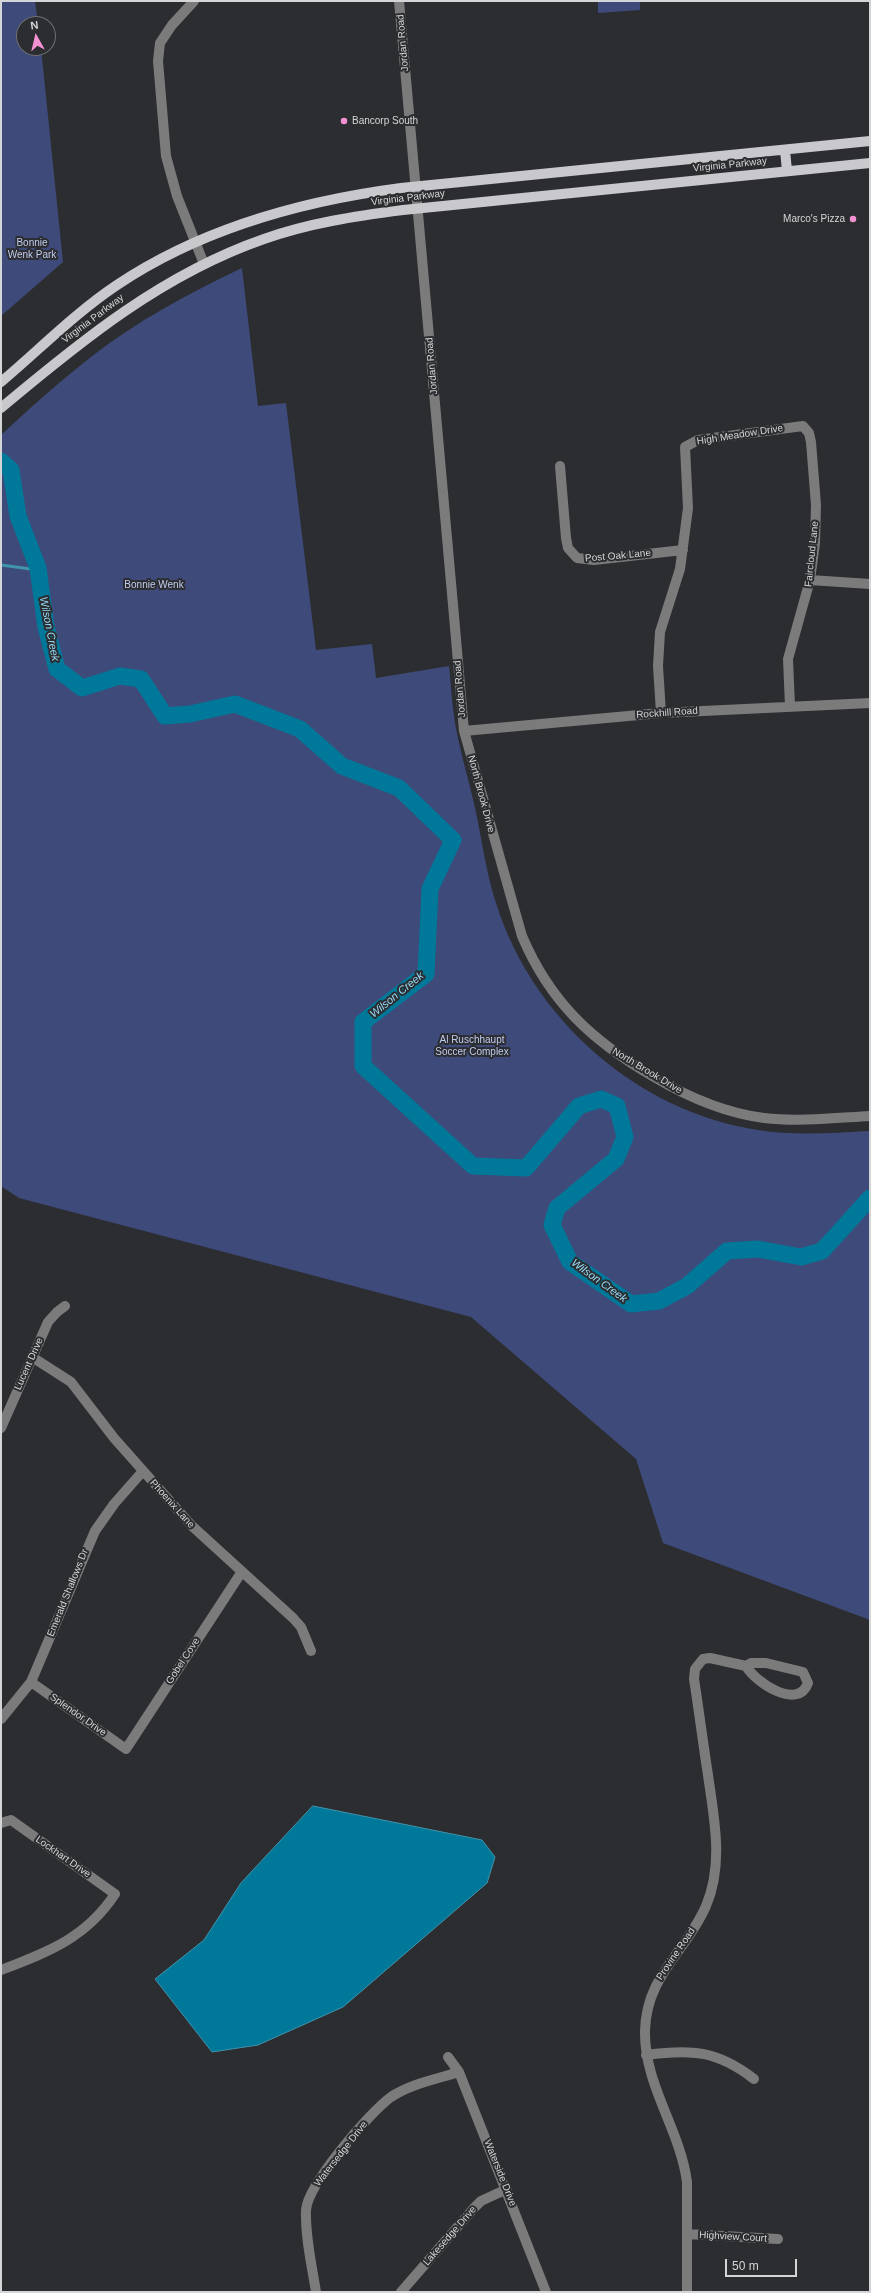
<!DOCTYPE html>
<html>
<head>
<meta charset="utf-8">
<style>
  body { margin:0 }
  #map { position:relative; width:871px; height:2293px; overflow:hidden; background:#2c2d30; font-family:Helvetica,sans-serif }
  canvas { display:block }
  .frame { position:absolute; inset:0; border:2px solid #d4d5d7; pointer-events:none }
  .north { position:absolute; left:16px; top:16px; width:40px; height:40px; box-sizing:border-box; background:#2c2d30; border:1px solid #6f7073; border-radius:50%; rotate:352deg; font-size:11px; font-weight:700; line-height:16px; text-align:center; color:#d4d5d7 }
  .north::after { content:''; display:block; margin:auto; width:14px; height:18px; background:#f491d3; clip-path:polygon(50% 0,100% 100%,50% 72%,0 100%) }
  .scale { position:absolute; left:725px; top:2259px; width:72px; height:18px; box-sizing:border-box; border:2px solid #d4d5d7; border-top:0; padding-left:5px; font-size:12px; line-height:14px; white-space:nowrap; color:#d4d5d7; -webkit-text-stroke:3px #2c2d30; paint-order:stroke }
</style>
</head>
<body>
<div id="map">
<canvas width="871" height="2293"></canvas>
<div class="frame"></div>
<div class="north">N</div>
<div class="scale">50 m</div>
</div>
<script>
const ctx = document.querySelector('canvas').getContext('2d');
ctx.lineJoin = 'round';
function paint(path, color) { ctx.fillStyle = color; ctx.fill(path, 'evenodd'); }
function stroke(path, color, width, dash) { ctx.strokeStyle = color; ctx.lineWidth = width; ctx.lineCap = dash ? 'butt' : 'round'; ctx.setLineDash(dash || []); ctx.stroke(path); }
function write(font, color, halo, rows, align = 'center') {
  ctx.font = font + ' Helvetica,sans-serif'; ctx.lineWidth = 4; ctx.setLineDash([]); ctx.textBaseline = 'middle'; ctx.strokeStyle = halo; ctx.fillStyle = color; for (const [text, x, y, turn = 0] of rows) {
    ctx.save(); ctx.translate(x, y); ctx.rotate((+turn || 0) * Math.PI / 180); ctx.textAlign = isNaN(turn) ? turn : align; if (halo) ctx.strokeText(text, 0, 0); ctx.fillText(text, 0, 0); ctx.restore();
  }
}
paint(new Path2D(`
  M1 1H35L38 24H24V48H41L63 262 1 316Z
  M598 1H640V10L598 13Z
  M242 268 258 406 286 403 316 650 372 644 376 678 449 666C451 685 452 705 455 723 460 752 469 780 475 808 482 839 486 873 496 903 532 1019 638 1112 758 1130 795 1136 833 1133 870 1131V1620L663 1543 636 1459 471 1317 19 1198 1 1186V435C30 408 59 382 91 357 137 321 189 293 242 268Z`), '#3e4b7a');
const water = new Path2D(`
  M313 1806 482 1840 495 1857 487 1883 343 2007 258 2045 212 2052 155 1979 204 1940 241 1883Z`);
paint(water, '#007899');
stroke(water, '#4094ac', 1);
stroke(new Path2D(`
  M1 565 38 570`), '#4094ac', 3);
stroke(new Path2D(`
  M1 461 11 470 18 516 38 568 46 627 57 669 82 688 120 676 141 679 165 716 190 714 235 704 300 729 342 766 399 788 453 840 430 889 426 974 363 1022V1066L473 1166 526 1168 579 1106 601 1099 617 1106 625 1137 616 1159 557 1208 552 1225 570 1262 631 1304 659 1301 687 1286 727 1251 758 1249 801 1257 822 1251 870 1198`), '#007899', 17);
stroke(new Path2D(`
  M194 1 172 25 160 43 158 61 166 156 177 196 204 264
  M399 1 454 616 464 731 522 936C550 1002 592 1041 654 1077 688 1097 724 1113 764 1118 799 1122 835 1118 870 1116
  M560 466 566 538 568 548 577 558 594 560 683 550
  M810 580 870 584
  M661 713 658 666 660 632 680 569 688 508 685 447 698 440 803 426 809 433 811 442 816 505 815 543 810 580 788 659 790 706
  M464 731 661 713 870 703
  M32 1357 71 1382 114 1438 192 1526 293 1618 301 1627 311 1651
  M1 1428 48 1322 57 1312 65 1306
  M751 1663H766L803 1672 808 1683C798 1711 755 1682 746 1666Z
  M31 1682 126 1749 241 1573
  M1 1719 31 1682 95 1531 114 1504 143 1471
  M1 1823 11 1820 115 1894C86 1938 48 1952 1 1970
  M646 2055C690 2049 717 2050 754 2079
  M448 2057 459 2072 546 2292
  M687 2234 778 2239
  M316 2292C312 2266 305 2237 306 2210 308 2184 369 2113 391 2097 410 2084 437 2079 459 2072
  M401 2292 474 2208 481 2201 507 2189
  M687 2292V2182C680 2129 644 2085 645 2031 646 1976 686 1952 706 1906 724 1864 714 1818 708 1775 703 1743 699 1711 694 1679L695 1669 703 1659 710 1658 746 1666`), '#7b7b7c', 10);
stroke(new Path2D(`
  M785 150 787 171
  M1 382C39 350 75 313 117 285 202 228 301 201 401 188L870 141
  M1 408C82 340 163 274 264 239 309 223 356 216 403 210L870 163`), '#c9c8cc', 10);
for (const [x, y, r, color] of [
  [344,121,4,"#f491d3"],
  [853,219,4,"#f491d3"]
]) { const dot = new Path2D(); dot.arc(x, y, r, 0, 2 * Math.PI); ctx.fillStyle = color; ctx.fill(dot); stroke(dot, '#2c2d30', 1.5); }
write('10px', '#d4d5d7', '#2c2d30', [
  ["Jordan Road",403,43,-95],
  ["Virginia Parkway",730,165,-6],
  ["Virginia Parkway",408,198,-7],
  ["Virginia Parkway",93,319,-37],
  ["Jordan Road",432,366,-95],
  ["High Meadow Drive",740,435,-9],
  ["Faircloud Lane",812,554,-84],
  ["Post Oak Lane",618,556,-5],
  ["Jordan Road",460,689,-95],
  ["Rockhill Road",667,713,-4],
  ["North Brook Drive",481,794,75],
  ["North Brook Drive",647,1071,31],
  ["Lucent Drive",29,1364,-66],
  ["Phoenix Lane",172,1504,48],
  ["Emerald Shallows Dr",68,1593,-68],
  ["Gobel Cove",183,1661,-57],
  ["Splendor Drive",78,1715,35],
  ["Lockhart Drive",63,1857,35],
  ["Provine Road",676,1954,-56],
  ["Watersedge Drive",341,2154,-52],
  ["Waterside Drive",500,2173,68],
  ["Lakesedge Drive",450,2236,-49],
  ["Highview Court",733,2237,3]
]);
write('10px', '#d4d5d7', '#2c2d30', [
  ["Bancorp South",352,121],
  ["Marco's Pizza",845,219,"right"]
], 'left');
write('10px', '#c0cbf0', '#2c2d30', [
  ["Bonnie",32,243],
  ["Wenk Park",32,255],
  ["Bonnie Wenk",154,585],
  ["Al Ruschhaupt",472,1040],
  ["Soccer Complex",472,1052]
]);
write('italic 11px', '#96dbf7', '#2c2d30', [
  ["Wilson Creek",49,629,79],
  ["Wilson Creek",397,995,-39],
  ["Wilson Creek",599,1281,36]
]);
</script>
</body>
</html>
